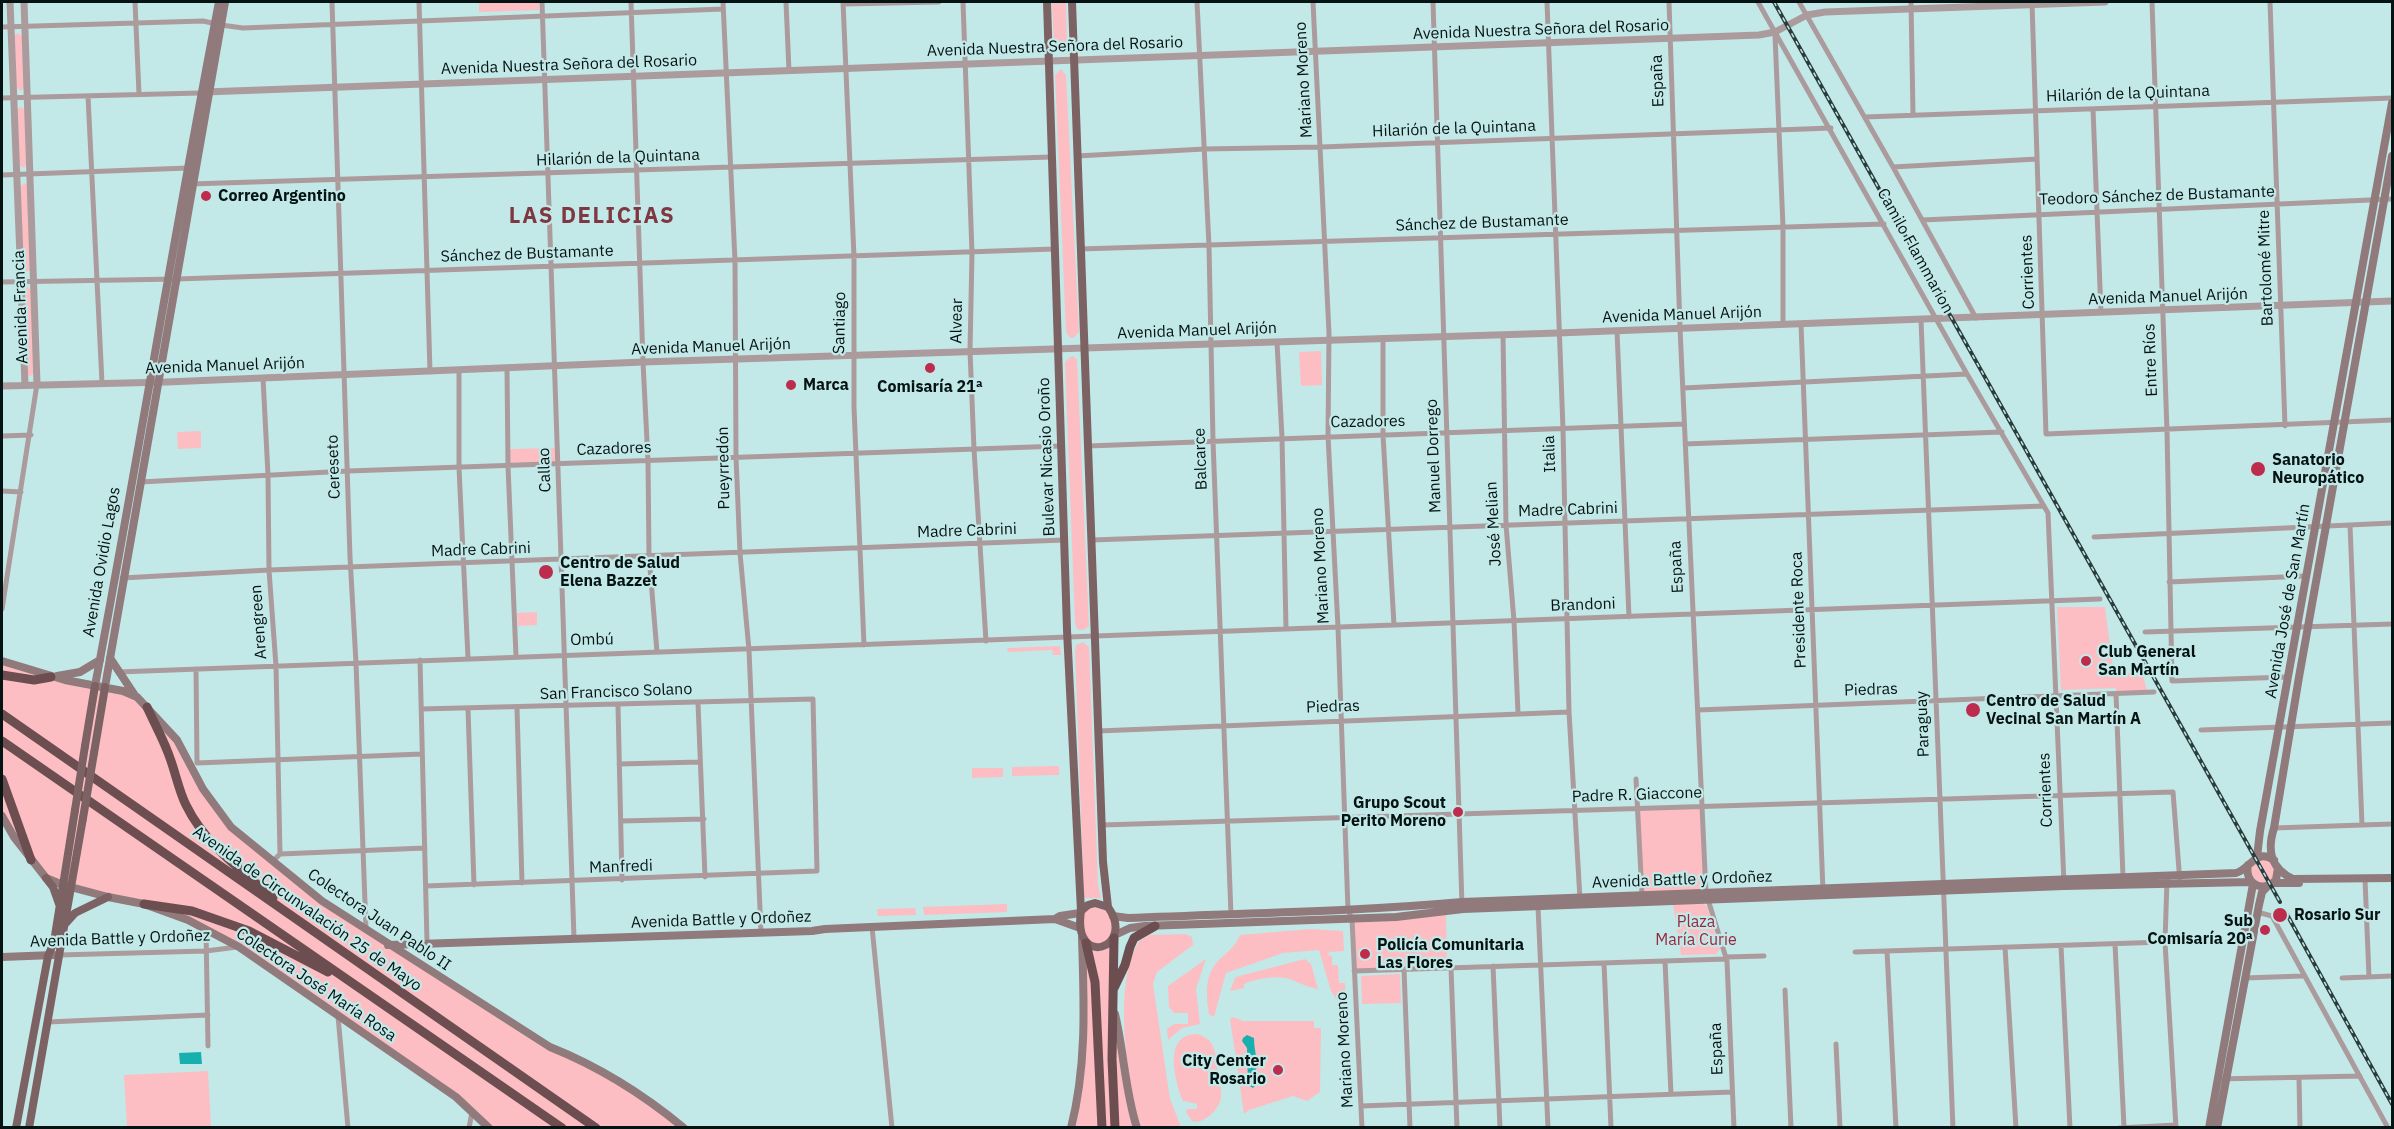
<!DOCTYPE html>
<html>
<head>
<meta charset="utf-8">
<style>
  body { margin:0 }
  #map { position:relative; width:2394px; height:1129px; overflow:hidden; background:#c2e9e8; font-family:"IBM Plex Sans",sans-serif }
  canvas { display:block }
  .frame { position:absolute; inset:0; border:3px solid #051313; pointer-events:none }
</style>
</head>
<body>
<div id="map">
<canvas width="2394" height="1129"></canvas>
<div class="frame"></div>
</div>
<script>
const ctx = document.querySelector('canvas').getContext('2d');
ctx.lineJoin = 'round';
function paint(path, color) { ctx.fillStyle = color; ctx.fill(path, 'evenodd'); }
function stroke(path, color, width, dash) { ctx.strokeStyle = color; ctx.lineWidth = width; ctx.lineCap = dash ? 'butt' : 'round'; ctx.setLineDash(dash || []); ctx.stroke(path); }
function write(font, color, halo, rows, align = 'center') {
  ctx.font = font + ' "IBM Plex Sans",sans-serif'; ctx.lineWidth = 4.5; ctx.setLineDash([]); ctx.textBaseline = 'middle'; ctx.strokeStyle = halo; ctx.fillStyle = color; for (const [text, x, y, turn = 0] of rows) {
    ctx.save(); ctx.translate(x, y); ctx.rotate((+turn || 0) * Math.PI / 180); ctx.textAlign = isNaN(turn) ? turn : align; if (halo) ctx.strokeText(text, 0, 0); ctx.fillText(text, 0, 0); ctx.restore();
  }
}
paint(new Path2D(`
  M479 2H539V10L479 12Z
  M1052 2H1066L1067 46 1063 52 1057 51 1054 47Z
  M17 33 22 36 24 88 21 91 16 87 14 36Z
  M1061 69 1066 75 1079 332 1073 338H1070L1066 332 1055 75Z
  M20 107 25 110 26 165 24 168 19 165 17 110Z
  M25 183 28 186 30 270 27 272 23 271 19 187Z
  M28 287 31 290 34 373 31 376 28 375 24 288Z
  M1321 351 1322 385 1301 386 1299 352Z
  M1073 356 1077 360 1089 626 1084 630H1078L1075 624 1065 362 1070 357Z
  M201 431V448L178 449 177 432Z
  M556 448V463L510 464 509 449Z
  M2057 607H2105L2114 675 2142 671 2147 691 2116 692V688L2061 690Z
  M537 612V625L518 626 517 613Z
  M1083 642 1089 647 1098 885 1101 898H1086L1084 897 1075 650 1076 645Z
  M1060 646 1061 655H1053L1052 650 1008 652 1007 648Z
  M2 661 123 691 166 725 203 789 231 827 322 901 550 1047 580 1059 684 1127H489L456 1097 239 947 188 920 46 878 2 816Z
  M1059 766V775L1012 776V767Z
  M972 768H1003V777L972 778Z
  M1702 806 1706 893 1642 895 1638 808Z
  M2259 856 2278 866 2273 883 2251 882 2248 865Z
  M1702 903 1707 906 1720 949 1716 954 1681 955 1673 904Z
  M1007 904V912L924 915 923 907Z
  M1088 905 1111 912 1113 990 1137 1127 1071 1128 1081 1074 1079 922Z
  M915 908 916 915 878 916 877 909Z
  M1446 911 1447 968 1354 971 1352 919Z
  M1310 929 1343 931 1344 951 1329 952 1328 955 1332 956V965H1338L1339 983H1345L1346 1002 1340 1005 1331 991 1319 950 1283 953 1226 973 1214 1017 1209 1014C1206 995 1204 975 1219 960 1228 951 1235 947 1240 935Z
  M1186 934 1192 937 1193 945 1157 972 1153 984 1170 1099 1181 1127H1140C1128 1079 1111 984 1140 940L1150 935Z
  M1206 959 1196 989 1200 1024 1182 1028 1168 1040 1167 1029 1174 1024H1188V1013H1174L1169 1007 1168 986Z
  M1305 959 1311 964 1318 989C1309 987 1303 985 1295 981 1279 974 1259 978 1244 984V988L1230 991 1235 978 1239 976Z
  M1400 974 1401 1003 1362 1004 1361 976Z
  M1233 1017 1243 1021H1314V1028H1321L1320 1092 1307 1101 1293 1096 1249 1110 1244 1114 1230 1019Z
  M1197 1034C1216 1038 1216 1056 1218 1073 1219 1080 1222 1089 1221 1097 1220 1109 1204 1125 1192 1121L1186 1112 1187 1109H1197V1104L1183 1101C1175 1081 1162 1034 1197 1034Z
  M208 1071 211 1127H127L124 1075Z`), '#fcbec3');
paint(new Path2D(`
  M1247 1035 1254 1038C1254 1045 1255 1052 1257 1059 1259 1070 1251 1072 1257 1084L1253 1088 1248 1085 1247 1048 1242 1041 1243 1038Z
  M201 1052 202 1064H180L179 1053Z`), '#17b0af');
stroke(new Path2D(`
  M135 2 139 94
  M332 2 350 557 356 663 366 929
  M419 2 430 372
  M542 2 574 938
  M631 2 643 362 648 461 649 556 657 652
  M723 2 735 261 736 457 740 553 749 650 761 933
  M786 2 789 71
  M843 2 854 257V407L864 645
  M963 2 972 253 970 351 974 449 986 641
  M1197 2 1209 246 1213 441 1231 915
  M1313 2 1329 333 1328 436 1338 627 1348 910 1352 919 1362 1128
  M1433 2 1462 905
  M1547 2 1563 429 1569 712 1580 899
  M1669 2 1680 328 1706 893 1727 961 1734 1128
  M1758 2 1967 374 2048 513 2064 883
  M1799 2 1893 167 1976 318
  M1911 2 1913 114
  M2152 2 2167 431 2172 681 2287 677
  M2270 2 2285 426
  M2032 3 2046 434 2392 420
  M843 4 939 2
  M2 27 203 21 221 25 243 28 723 9
  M1775 35 1783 227V324
  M88 96 102 383
  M2 98 200 93
  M2093 109 2101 313
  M1865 117 2392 98
  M1077 156 1204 149 1321 147 1831 128
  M1893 167 2037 159
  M2 175 188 168
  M190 184 1051 157
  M1922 220 2392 199
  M1080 249 1884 224
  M2 282 177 279 1054 249
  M1921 320 1953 1128
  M1801 324 1823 891
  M1617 331 1629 617
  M1503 335 1506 525 1514 621 1518 713
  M1383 339V435L1394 625
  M1277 342 1282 438 1286 629
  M507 368 508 466 516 656
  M459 370V468L468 658
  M263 378 268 475 269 570 276 666 280 854 273 861
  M1683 388 1967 374
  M2 436 31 435
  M1685 444 2002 432
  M1088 446 1684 424
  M140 482 348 471 1061 446
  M2 491 21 492
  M2350 525 2362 825
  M2094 537 2392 523
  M1092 540 2044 506
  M122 578 269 570 1064 540
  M2169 582 2306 576
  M2 609 37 384
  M2145 632 2392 624
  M420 660 427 942
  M196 669 197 763
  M118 672 2100 599
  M2116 694 2123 877
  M698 703 705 877
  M618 706 622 880
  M517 708 522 883
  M421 709 813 699 817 871 426 886
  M468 709 474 885
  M1698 710 2154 692
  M2201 730 2392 723
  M1098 731 1569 712
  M197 763 422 754
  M619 764 700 762
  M1636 779 1642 895
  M621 821 704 819
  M1102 825 2173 792 2180 883
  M2274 828 2392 824
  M280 854 425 848
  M2365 879 2369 977
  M2167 880 2165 942 2176 1128
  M1538 907 1548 1128
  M2257 912 2272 916 2388 1128
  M872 927 892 1128
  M206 930 208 1046
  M2115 944 2124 1127
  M2061 946 2070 1128
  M2005 947 2016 1128
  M1887 951 1896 1128
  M1855 952 2165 942
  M59 955 206 951 237 947
  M1726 957 1764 956
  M1665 961 1671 1094
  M1604 963 1611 1128
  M1493 966 1500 1128
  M1451 968 1457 1128
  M1404 969 1410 1128
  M1354 971 1726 959
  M2244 978 2303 976
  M2342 978 2392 976
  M1785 990 1791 1128
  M338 1016 348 1128
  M48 1022 208 1015
  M1836 1044 1840 1128
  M2299 1078 2300 1128
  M2217 1079 2360 1076
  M1361 1106 1732 1092
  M469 1128 472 1112
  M2119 1128 2176 1125`), '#ab9b9c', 5);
stroke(new Path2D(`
  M10 2 25 385
  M24 2 37 384
  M205 92 1759 35 1775 32 1807 15 1825 12 2105 2
  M2 386 167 382 643 362 1558 333 2392 301`), '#ab9b9c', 7);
stroke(new Path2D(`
  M2392 156 2299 677 2274 828C2267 850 2270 868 2293 879L2392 878
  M110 658 134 694
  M2 661 65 680 123 691 137 697 177 740 203 789 231 827 322 901 550 1047C600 1067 643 1094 684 1128
  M57 676 80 672 100 660
  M95 686C138 458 175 229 219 2
  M105 687 225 2
  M2 816 14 837 46 878 63 885 108 897 144 904 188 920 239 947 456 1097 489 1128
  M2257 857 2260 831 2392 103
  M2248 865C2244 883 2262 894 2276 880L2278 868
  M2273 883H2299
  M1113 916 1128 918C1239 913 1351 912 1462 902L2236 873C2251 869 2255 848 2274 860
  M1055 919 1080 928
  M1115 935 1130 928 1145 926 1396 917 1463 909 2064 886 2251 882
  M388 945 812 931 825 929 1055 919 1060 916 1080 913
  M2 957 54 955
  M1115 1014C1124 1052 1125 1091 1137 1128
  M1071 1128C1087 1065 1084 1002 1082 938
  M2209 1128 2253 884
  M2217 1128 2259 905 2262 892 2267 887`), '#907a7c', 8);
stroke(new Path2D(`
  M1047 2 1067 630 1081 911
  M1072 2 1103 862 1108 907
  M85 746 95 686
  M94 753 105 687
  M46 878 53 887 59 904
  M1095 903 1108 907C1137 948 1072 970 1081 911L1088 905Z
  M65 924 75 913 108 897
  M16 1128 48 956 54 942 75 810
  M29 1128 83 818`), '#7d6264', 8);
stroke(new Path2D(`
  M2 675 34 680 51 677
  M147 707C155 725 165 742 171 761 176 775 179 791 186 805 205 844 241 870 273 898
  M2 714 596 1128
  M2 741 562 1128
  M2 779 31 860
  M144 904 192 911 249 931 328 972
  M1114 938 1112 1059 1115 1128
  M1086 943 1095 982 1102 1128
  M1114 988 1125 965 1130 947 1134 938 1155 926`), '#6c4e51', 9);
const rail = new Path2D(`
  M1774 2 2280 902
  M2285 911 2392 1104`);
stroke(rail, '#2a3d3c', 4);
stroke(rail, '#c2e9e8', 1.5, [4.5]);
stroke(new Path2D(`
  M75 810 85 746
  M83 818 94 753`), '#7d6264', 8);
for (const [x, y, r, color] of [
  [206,196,6,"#bd2c4d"],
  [930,368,6,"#bd2c4d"],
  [791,385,6,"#bd2c4d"],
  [2258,469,8,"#bd2c4d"],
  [546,572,8,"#bd2c4d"],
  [2086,661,6,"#bd2c4d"],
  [1973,710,8,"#bd2c4d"],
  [1458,812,6,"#bd2c4d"],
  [2280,915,8,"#bd2c4d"],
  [2265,930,6,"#bd2c4d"],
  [1365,954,6,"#bd2c4d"],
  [1278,1070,6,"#bd2c4d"]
]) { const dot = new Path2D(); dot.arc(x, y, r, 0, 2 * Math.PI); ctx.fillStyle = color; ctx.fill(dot); stroke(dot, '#c2e9e8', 2); }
write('16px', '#051313', '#c2e9e8', [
  ["Avenida Nuestra Señora del Rosario",1541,30,-2],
  ["Avenida Nuestra Señora del Rosario",1055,47,-2],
  ["Avenida Nuestra Señora del Rosario",569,65,-2],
  ["Mariano Moreno",1304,80,-93],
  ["España",1658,81,-92],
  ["Hilarión de la Quintana",2128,94,-2],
  ["Hilarión de la Quintana",1454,129,-2],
  ["Hilarión de la Quintana",618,158,-2],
  ["Teodoro Sánchez de Bustamante",2157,196,-2],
  ["Sánchez de Bustamante",1482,223,-2],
  ["Camilo Flammarion",1915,251,61],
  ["Sánchez de Bustamante",527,254,-2],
  ["Bartolomé Mitre",2266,268,-92],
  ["Corrientes",2028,272,-92],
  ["Avenida Manuel Arijón",2168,297,-2],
  ["Avenida Francia",21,307,-92],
  ["Avenida Manuel Arijón",1682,315,-2],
  ["Alvear",957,321,-89],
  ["Santiago",840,323,-89],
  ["Avenida Manuel Arijón",1197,331,-2],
  ["Avenida Manuel Arijón",711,347,-2],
  ["Entre Ríos",2151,360,-92],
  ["Avenida Manuel Arijón",225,366,-2],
  ["Cazadores",1368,422,-1],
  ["Cazadores",614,449,-2],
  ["Italia",1550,454,-92],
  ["Manuel Dorrego",1434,456,-92],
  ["Bulevar Nicasio Oroño",1047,457,-92],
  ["Balcarce",1201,459,-92],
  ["Cereseto",334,467,-92],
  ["Pueyrredón",724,468,-91],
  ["Callao",545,470,-92],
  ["Madre Cabrini",1568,510,-2],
  ["José Melian",1494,524,-93],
  ["Madre Cabrini",967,531,-2],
  ["Madre Cabrini",481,550,-2],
  ["Avenida Ovidio Lagos",102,562,-80],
  ["Mariano Moreno",1321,566,-93],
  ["España",1677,567,-93],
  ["Avenida José de San Martín",2288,601,-80],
  ["Brandoni",1583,605,-2],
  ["Presidente Roca",1799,610,-92],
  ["Arengreen",259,622,-94],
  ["Ombú",592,640,-1],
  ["Piedras",1871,690,-2],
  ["San Francisco Solano",616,692,-2],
  ["Piedras",1333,707,-2],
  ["Paraguay",1923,724,-92],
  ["Corrientes",2046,790,-92],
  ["Padre R. Giaccone",1637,795,-2],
  ["Manfredi",621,867,-2],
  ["Avenida Battle y Ordoñez",1682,880,-2],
  ["Avenida de Circunvalación 25 de Mayo",307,909,35],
  ["Colectora Juan Pablo II",379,920,34],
  ["Avenida Battle y Ordoñez",721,920,-2],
  ["Avenida Battle y Ordoñez",120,939,-2],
  ["Colectora José María Rosa",316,985,34],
  ["España",1717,1049,-92],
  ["Mariano Moreno",1345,1050,-93]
]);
write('bold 16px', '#051313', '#c2e9e8', [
  ["Correo Argentino",218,196],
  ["Marca",803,385],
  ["Comisaría 21ª",930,387,"center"],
  ["Sanatorio",2272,460],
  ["Neuropático",2272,478],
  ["Centro de Salud",560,563],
  ["Elena Bazzet",560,581],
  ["Club General",2098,652],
  ["San Martín",2098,670],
  ["Centro de Salud",1986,701],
  ["Vecinal San Martín A",1986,719],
  ["Grupo Scout",1446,803,"right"],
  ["Perito Moreno",1446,821,"right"],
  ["Rosario Sur",2294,915],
  ["Sub",2253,921,"right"],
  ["Comisaría 20ª",2253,939,"right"],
  ["Policía Comunitaria",1377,945],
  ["Las Flores",1377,963],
  ["City Center",1266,1061,"right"],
  ["Rosario",1266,1079,"right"]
], 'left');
write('16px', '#96293f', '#c2e9e8', [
  ["Plaza",1696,922],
  ["María Curie",1696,940]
]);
ctx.letterSpacing = '1.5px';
write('bold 22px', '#7f3741', '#c2e9e8', [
  ["LAS DELICIAS",592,217]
]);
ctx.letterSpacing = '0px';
</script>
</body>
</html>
